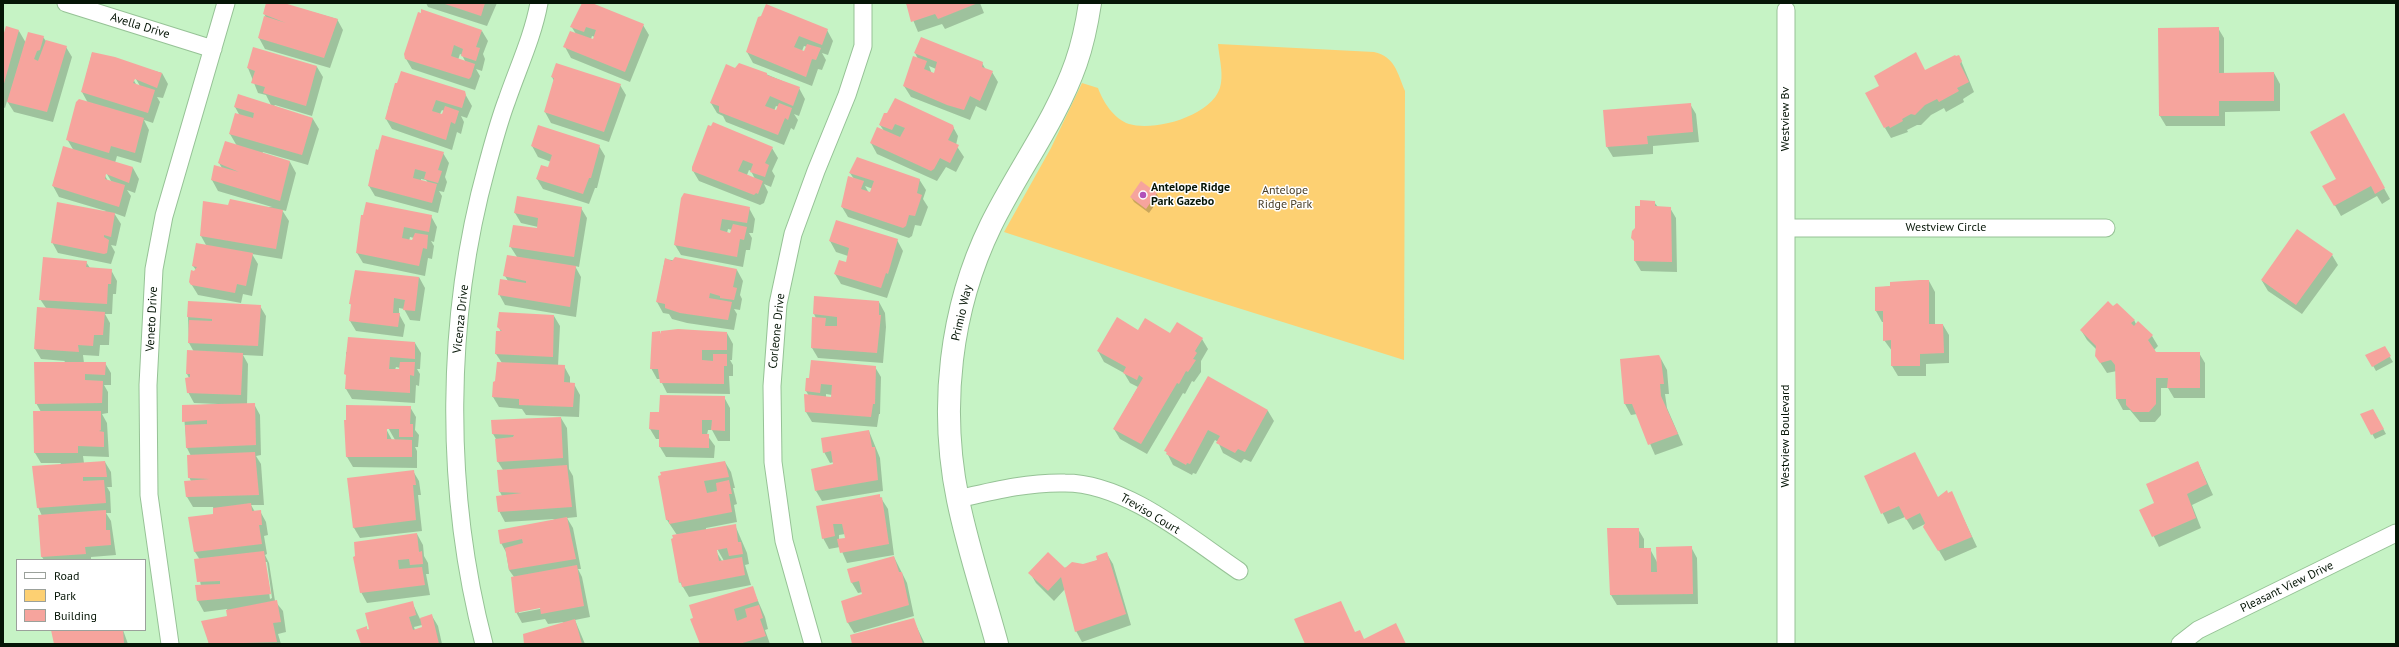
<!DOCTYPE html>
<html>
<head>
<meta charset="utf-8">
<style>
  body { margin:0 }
  #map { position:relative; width:2399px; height:647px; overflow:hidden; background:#c6f3c5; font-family:"PT Sans",sans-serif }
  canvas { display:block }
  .frame { position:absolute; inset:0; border:4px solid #051506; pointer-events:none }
  .legend { position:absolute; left:16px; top:559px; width:130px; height:72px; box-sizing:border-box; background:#fff; border:1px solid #9ba19b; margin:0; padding:5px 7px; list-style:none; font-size:12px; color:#051506 }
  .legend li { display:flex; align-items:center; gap:8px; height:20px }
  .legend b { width:20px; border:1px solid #9ba19b }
</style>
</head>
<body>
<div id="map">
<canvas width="2399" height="647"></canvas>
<div class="frame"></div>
<ul class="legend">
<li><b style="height:5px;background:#fff"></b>Road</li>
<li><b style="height:11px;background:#fdd072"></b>Park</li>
<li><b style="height:11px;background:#f6a49d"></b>Building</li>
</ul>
</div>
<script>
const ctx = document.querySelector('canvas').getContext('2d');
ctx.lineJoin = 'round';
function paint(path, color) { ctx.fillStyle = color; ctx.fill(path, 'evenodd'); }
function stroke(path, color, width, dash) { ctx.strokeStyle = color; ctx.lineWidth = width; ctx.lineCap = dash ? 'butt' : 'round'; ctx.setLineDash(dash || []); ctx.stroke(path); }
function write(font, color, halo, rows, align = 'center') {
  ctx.font = font + ' "PT Sans",sans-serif'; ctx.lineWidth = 3; ctx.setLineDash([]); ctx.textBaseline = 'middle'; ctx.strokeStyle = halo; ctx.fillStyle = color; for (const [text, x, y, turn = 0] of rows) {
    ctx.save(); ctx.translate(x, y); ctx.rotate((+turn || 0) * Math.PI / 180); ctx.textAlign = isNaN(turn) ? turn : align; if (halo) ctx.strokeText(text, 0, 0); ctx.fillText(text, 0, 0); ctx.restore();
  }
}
paint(new Path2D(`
  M1218 44 1374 52C1395 57 1397 72 1405 91L1404 360 1187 292 1004 232 1051 148 1082 83 1098 88C1103 102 1114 119 1129 124 1155 132 1217 115 1221 83 1223 71 1219 56 1218 44Z`), '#fdd072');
paint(new Path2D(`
  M267 3H281L337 19 343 30 330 68 265 49 259 38 266 18 264 13Z
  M426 3H497L487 26 428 7Z
  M583 3H589L643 25 649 35 630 82 571 58 565 47 576 34 571 26ZM592 36 595 37 594 40 591 39Z
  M906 3H980L984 13 945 29 942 24 918 32Z
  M759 18 827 30 833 41 828 55 822 53 826 60 822 70 818 69 812 86 753 63 747 52ZM804 46 807 47 805 52 802 51Z
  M2218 28 2224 38V74L2274 73 2280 84V111L2225 112V126H2166L2160 116Z
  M19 31 26 43 43 37 46 41 66 47 72 57 53 122 14 112 7 101 5 108 3 107V32L5 35Z
  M482 31 488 41 483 54 485 59 482 71 476 69 480 76 475 90 412 69 406 59ZM460 54 462 55 466 63 458 60Z
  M92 53 162 73 168 84 163 98 157 97 160 102 153 123 144 120 149 130 141 163 117 156 115 163 133 168 139 179 135 193 127 190 131 196 125 217 114 213 121 224 116 246 111 245 115 252 111 264 58 253 52 242 106 211 59 197 53 186 64 148 74 151 67 139 88 103 82 92ZM133 74 140 86H137L131 75ZM104 169 111 181H108L102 170Z
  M915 53 982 63 986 70 992 72 998 82 986 111 976 106 970 120 911 97 904 86 918 59ZM929 66 936 69 934 75 932 74Z
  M1959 56 1974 92 1963 99 1964 102 1946 112 1944 108 1931 115 1921 125H1917L1907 130 1908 132 1891 138 1885 128 1925 71Z
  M317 67 323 77 312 116 275 105 274 106 313 119 319 129 308 165 263 152 262 154 290 162 296 173 286 211 282 210 289 221 282 259 252 254 258 264 252 296 243 294 241 303 198 295 190 282 196 270 193 266 206 245 201 236 229 206 272 207 218 191 212 180 222 168 219 163 237 146 230 134 240 116 235 107 271 105 266 95 258 93 248 68Z
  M735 69H754L799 88 805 99 799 116 794 114 798 120 794 130 791 128 784 145 726 122 723 116 717 113 711 103ZM776 106 779 107 777 112 774 111Z
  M402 72 464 92 472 106 467 118 461 116 464 122 461 134 457 132 452 150 392 129 386 119 389 105ZM442 110 444 111 443 115 440 114Z
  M552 77 620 85 626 95 609 142 551 123 545 112 554 81Z
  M1690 104 1696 114 1699 142 1653 146V154L1613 157 1607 147Z
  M885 114 952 125 958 136 956 145 964 157 956 172 946 167 937 181 877 154 871 143 884 131 880 125Z
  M2343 114 2390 199 2382 204 2377 196 2341 216 2324 186 2338 179Z
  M532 146H599L605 156 597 188H595L589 204 543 189 537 179 549 168 551 162 538 157Z
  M772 148 778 158 772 171 775 176 771 187 764 184 768 192 764 203 760 205 699 181 693 171ZM749 170 751 171 755 179 747 175Z
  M443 153 449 163 445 177 447 182 444 192 439 191 442 196 438 213 375 196 369 186ZM421 179 426 180 428 183 421 181Z
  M850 173 919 179 926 190 923 199 928 207 921 226 915 225 912 236 909 238 848 217 842 207 854 179ZM865 186 873 189 871 193H869Z
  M1141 183 1157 194 1159 199 1149 213 1134 202 1131 197Z
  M682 199 749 208 755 219 753 233H749L752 238 750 250H746L743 267 681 255 675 245ZM728 229 732 230 731 234 727 233Z
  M1654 202 1658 207 1670 208 1676 218 1677 272 1641 271 1635 261 1636 229 1641 207Z
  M581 208 587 218 579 267 575 266 581 277 576 317 505 305 499 294 508 281 505 276 517 257 510 246 538 229V227L521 223 515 213Z
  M362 216H431L437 227 434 242 431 241 434 246 432 259 428 258 425 276 363 263 357 253ZM410 237 414 238 413 242 409 241Z
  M897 240 903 251 887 298 841 284 835 274 847 263 848 256 836 252 830 241Z
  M2332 255 2338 265 2302 314 2268 291 2262 281Z
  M665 259 737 270 743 281 740 295 742 299 740 310 734 309 737 314 734 330 687 323 672 319 669 314 663 313 657 302Z
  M86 262 90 268 111 270 117 281 116 294H113L112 314H105L110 323 109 345H100L99 356 83 355 84 363H105L111 373V385H104L108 392V413L102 414 107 423 109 457 83 456 84 463 105 462 111 472 112 487H107L110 492 111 513H106L111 521 116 555 91 557V560H44L42 557V516L38 507 61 463H41L35 453 41 412 36 403 65 361 41 359 35 349 46 308 40 299Z
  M419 277 425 288 420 321 410 320 404 309 399 308V314L405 325 403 337 356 331 350 321 352 307 350 303Z
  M1929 281 1935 292V325H1943L1949 335V363L1926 364V376H1898L1892 366V351L1884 340V322H1882L1876 311V288Z
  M879 302 885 313 886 327 883 363 818 358 812 348 816 318 814 314Z
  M260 306 266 316 263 356 243 355 248 364 247 405 254 404 260 415 261 455 256 456 261 464 264 505H251L255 512 260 511 266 522 268 535 264 536 267 554 265 555 269 563 275 601 283 611 286 632 278 634 281 644H209L203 622 229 617 227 609 204 612 198 601 196 586H201L196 560H200L195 552 189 518 215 515 213 507H193L187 497 185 482 191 481 189 477 191 456 187 448 183 406 218 404 194 403 188 392 189 378 187 374 194 352 189 343 188 317ZM265 562H267L272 598 270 599Z
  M2113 308 2134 320 2136 324 2138 322 2152 336 2158 346 2154 350 2156 353H2199L2205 363V398H2174L2168 388H2161V415L2155 422H2140L2130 410H2123L2117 399V371L2107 373 2096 356 2097 350 2087 340 2081 330Z
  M554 316 560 326 558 366H564L570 377V384H574L580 395 579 417 526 415 522 409 499 407 493 397 502 363 496 354 501 332 498 326Z
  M1139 332 1202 339 1208 349 1201 361V372L1194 382 1192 381 1185 394 1183 393 1147 454 1120 439 1114 429 1138 387 1130 383 1124 373 1104 362 1098 351Z
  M727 333 733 344 732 360H730L733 365V376H729L730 394 667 393 660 379H657L651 368Z
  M415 343 421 353 420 369H417L420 374 419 386 416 385 415 403 352 399 346 389V352ZM396 367 400 368V370H395Z
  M2384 347 2393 362 2376 371 2367 355Z
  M1661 359 1667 370 1669 394H1665L1667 408 1683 445 1655 455 1637 414 1631 415 1625 404 1621 360Z
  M875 367 881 377 880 414H879L877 427 812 422 806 412 809 396 806 391 807 379ZM826 394 832 395V398L826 397Z
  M1209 378 1268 411 1274 421 1251 462 1244 459 1241 463 1223 453 1218 442 1215 440 1196 474 1193 473 1192 475 1173 465 1166 451Z
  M724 397 730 408V441H718L712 430H708L707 435 715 446 714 458 666 457 660 447V439H656L650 429 660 413Z
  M347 406 410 407 416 417 415 430 419 435 418 447H415L417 451V468L353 467 347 457 345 421H348ZM386 424 395 440H392L384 425Z
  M2373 410 2386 434 2375 439 2362 415Z
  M561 418 567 428 569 469 573 476 577 517 567 518 573 528 581 569H578L582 577 590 617 575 620 585 644H525L564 622 548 624 545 619 522 623 516 612 514 577 509 570 506 552 501 543 555 519 505 522 498 509 502 496 500 492 503 470 498 462 496 439 493 434ZM544 606 545 608 519 613V611Z
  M869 431 880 458 883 491 822 501 816 491 835 465 834 462 830 463 824 452Z
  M725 462 731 472 735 488H733L737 504 734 505 737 522 706 528V530L735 525 747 553 749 564 745 565 751 585 689 597 680 582 677 535 667 520 659 477ZM715 545 724 561H722L713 546Z
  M2198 462 2213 495 2192 505 2201 528 2159 547 2141 510 2155 504Z
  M413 471 419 481 421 495H418L422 531 360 538 354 528 348 479Z
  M1865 477 1938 498 1951 492 1977 547 1945 561 1931 537 1925 524 1913 530 1905 517 1888 524Z
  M879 495 888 509 894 555 847 563 840 547 829 549 823 538 817 507ZM845 534 846 539 839 540V535Z
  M1608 529H1638L1644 539V549H1650L1657 562 1691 547 1697 558 1698 604 1617 605 1611 595Z
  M417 534 423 545 424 556 428 563 429 574H426L430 595 367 603 361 592Z
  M1107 554 1113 564 1131 625 1082 642 1076 631 1065 589 1054 601 1036 583 1030 573 1083 565 1098 560Z
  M894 557 907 583 914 616 854 633 848 623 842 602 864 595 863 592 858 593 852 583 848 570Z
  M752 587 765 617 768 629 765 630 770 644H700Z
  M412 602 420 619 432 616 438 626 442 644H362L366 627 368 630ZM422 625 423 628 415 630 414 627Z
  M913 619 925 644H853Z
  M52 630H123L128 644H55Z`), '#0003');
paint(new Path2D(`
  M266 3H284L338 19 324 58 258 38 264 16 286 23 263 14Z
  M442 3H485L481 16Z
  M582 3H592L644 24 625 72 563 47 570 31 593 39 596 30 586 27 584 32 570 27Z
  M906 3H978L938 19 935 14 911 22Z
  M766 4 828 29 822 45 799 36 794 47 804 51 807 44 821 48 816 60 812 59 806 77 746 52 758 17 761 16Z
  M421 9 482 30 476 47 480 48 476 61 461 56 463 49 454 45 451 56 475 64 471 77 469 79 405 59 404 54 418 12 421 13Z
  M6 26 19 30 3 87V36Z
  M2219 27V73L2274 72V101H2219V116H2159L2158 28Z
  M28 32 44 36 40 50 37 51 34 59 38 61 46 40 67 46 47 112 7 102Z
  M921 37 983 62 982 67 993 71 980 101 970 96 964 110 947 105 903 86 913 56 927 61 924 69 934 73 937 62 914 53Z
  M253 47 317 66 306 106 263 93 265 87 251 83 255 71 247 68Z
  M92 52 115 57 162 73 157 88 135 79 133 83 155 90 148 113 81 92Z
  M1916 52 1925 70 1955 55 1956 56 1959 55 1962 61 1960 64 1969 82 1957 88 1959 91 1939 102 1937 99 1925 105 1915 115 1911 114 1902 119 1903 121 1890 128 1889 126 1884 128 1865 93 1879 86 1874 76Z
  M556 63 621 84 604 132 544 112 554 78 551 77Z
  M739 63 767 73V75L800 87 793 106 770 96 765 106 776 110 779 103 792 108 788 120 785 118 778 135 719 112V106L710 103 726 64 735 68Z
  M401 71 465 91 466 95 462 108 436 100 432 111 442 114 445 106 459 111 455 124 451 122 446 140 385 119 395 83H397Z
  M238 94 313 118 302 155 229 134 235 113 253 118 254 113 234 107Z
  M895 98 953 125 954 128 948 140 959 145 950 163 940 158 934 169 931 171 870 143 877 127 900 137 905 128 895 124 892 130 879 125 884 113H887Z
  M79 99 144 118 135 153 111 146 109 153 66 140 76 102Z
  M1691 103 1693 132 1647 136 1648 144 1606 147 1603 110Z
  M2344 113 2385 188 2375 194 2371 186 2334 206 2322 186 2336 179 2310 132Z
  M713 122 773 147 765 163 769 165 765 177 750 172 753 164 743 160 738 171 763 181 758 194 756 193 754 195 692 171V167L708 125 711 126Z
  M538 125 600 145 591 178H589L583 194 536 179 541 165 548 167 552 155 531 146Z
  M382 135 444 152 438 170 442 171 438 183 424 179 426 172 415 169 413 178 437 184 432 203 368 186 376 149 378 150Z
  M225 141 290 161 280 201 211 180 214 165 239 172 218 163Z
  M63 146 133 167 129 183 106 174 105 179 125 185 119 207 52 186Z
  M857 157 920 179 917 193 922 195 915 216 909 215 906 226 903 228 841 207 848 176 864 181 861 189 870 192 874 181 849 173Z
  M1141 181 1157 193 1146 209 1130 197Z
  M684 193 750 207 747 223 722 219 720 230 730 233 733 224 747 227 744 240 740 239 737 257 674 245 681 198Z
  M517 196 582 207 574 257 509 247 513 225 537 228 538 218 514 213Z
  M230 199 283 210 276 249 200 236 203 201 228 205Z
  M1640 200 1655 201V206L1671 207 1672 262 1634 261V241L1631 238 1632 231 1635 228V206H1640Z
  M57 202 115 213 111 237 104 235V237L109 240 107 253 104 254 51 243Z
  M366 202 432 215 429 232 404 227 402 238 412 240 415 233 428 235 427 249 423 248 419 266 356 253 361 215H363Z
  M836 220 898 239 888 274 886 273 881 288 834 274 839 260 846 262 849 248 829 241Z
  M2297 229 2333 254 2296 305 2261 280Z
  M196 243 253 253 246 286 237 284 235 293 191 285 189 282 191 270 194 271 197 267 192 266Z
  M507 255 576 266 570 307 498 295 500 279 526 283V281L503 276Z
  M43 257 87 261 86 267 112 269 111 284H108L107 304 39 300Z
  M675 257 737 269 733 287 737 288 734 300 720 298V296L710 293 709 298 732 302 728 320 680 313 665 308V304L656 302 665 258 672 261Z
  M355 270 419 277 415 311 403 310 405 300 394 298 393 313H400L398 327 349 321 351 304H349Z
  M1920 280H1929V324H1943L1944 353 1920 354V366H1891V340L1883 341V311H1875V287L1890 286V282Z
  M814 296 879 301V315H881L877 353 811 348 812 317 826 318 825 326H837V317L813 314Z
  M188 301 261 305 258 346 188 343 189 320 212 321V319L187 317Z
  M2108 301 2113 306 2117 303 2135 320 2131 323 2134 326 2138 321 2153 335 2148 340 2156 352H2200V388H2167L2168 378H2156V404L2149 412H2133L2126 405V399H2116L2115 365 2111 360 2100 363 2095 356 2096 346 2080 330Z
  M37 307 105 312 103 335H94L93 346 78 345 79 352 34 349Z
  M499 312 554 315 553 357 495 354 496 331H502L497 327Z
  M1117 317 1138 330 1145 318 1170 333 1177 322 1203 338 1195 351 1197 353 1193 359 1196 360 1188 372 1186 371 1179 384 1177 383 1141 444 1113 429 1143 378 1139 375 1137 380 1123 373 1126 367 1097 351Z
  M678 329 727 332V350H702V360L713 361V354H727V366H724V384L660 383 658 369H650L652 332 660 331 661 334V331Z
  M348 337 415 342V359L390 357 389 369H399L400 362H415L414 376 410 375V393L345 389 346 375 344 374Z
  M2385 346 2391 356 2372 367 2365 355Z
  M187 350 243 353 241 395 187 393 185 378 190 377V374H186Z
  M1659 355 1661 359 1664 384H1660L1661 396 1678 434 1648 445 1632 404H1624L1620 359Z
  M811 360 876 366 875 404H873L871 417 805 412 804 394 831 397 832 385 821 384 820 393 805 391 806 378H809Z
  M34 362H106L105 375 85 374V380L103 381 102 403 35 404Z
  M497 362 565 365 564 382 575 383 573 407 519 405V399L492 397 493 382 495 381Z
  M1208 376 1268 410 1245 452 1238 449 1235 453 1216 443 1220 436 1208 430 1190 464 1187 463 1186 465 1166 454 1167 452 1164 451Z
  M660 395 725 396V431L711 430 712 420H702V434H709V448L659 447V430L649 429 650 412H659Z
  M255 403 256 445 186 448 185 425 207 424V420L182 422V405Z
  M346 405 411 406 410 424H413V437H399V429H387V439L412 440V457H346L344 420H346Z
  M2373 409 2384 429 2371 435 2360 414Z
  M33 411H101V430L99 431 104 432V447L78 446V453H34Z
  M561 417 563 458 497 462 495 439 513 437 514 435 492 434 491 420Z
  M869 430 872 447H875L878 480 815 491 811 469 833 464 831 451 823 453 821 438Z
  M255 452 259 495 186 497 184 481 210 479 188 478 187 455Z
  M1915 452 1938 497 1947 490 1948 493 1952 491 1972 537 1938 551 1923 527 1925 523 1920 513 1906 520 1899 506 1881 514 1864 476Z
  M105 461 107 477H83V481L104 480 106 503 37 508 32 466Z
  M725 461 729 477 704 481 707 493 717 491 716 483 729 480 732 494H729L732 512 669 524V520H666L658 476 661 475 660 472Z
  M2198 461 2207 484 2187 494 2196 518 2152 537 2139 510 2154 503 2146 484Z
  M567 465 572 507 498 512 496 496 522 493 499 492 497 470Z
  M414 470 416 485H413L416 520 353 528 347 478Z
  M880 494V498L882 497 889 544 840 553 837 539 845 538 842 524H833L835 536 822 539 816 506Z
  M251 503 252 511 261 510 262 525H259L262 544 194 552 188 517 213 514V508Z
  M106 510V530H110L111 545 85 547 86 554 41 557 38 515Z
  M567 517 576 559 509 570 505 548 523 543 522 539 500 544 498 530Z
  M736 524 738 542H741L743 554 729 556 727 548 717 550 719 561 742 557 745 575 682 587 681 582 679 583 671 539 673 538 672 535Z
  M1607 528H1639V548H1651V572H1657L1656 547 1692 546 1693 594 1610 595Z
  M417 533 419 552 422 551 423 564 410 565 409 559 398 560 399 569 422 567 425 585 360 593 353 557 355 556 354 542Z
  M264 551 271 594 197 601 195 585 220 584V581L197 582 194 559Z
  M1048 552 1065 568 1072 562 1083 564 1097 560 1096 556 1107 552 1126 614 1075 632 1061 577 1048 591 1028 573Z
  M894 556 899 572H902L909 605 847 623 841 601 862 594 859 581 851 583 847 569Z
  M577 565 584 606 541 614 540 608 515 613 511 577Z
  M753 586 758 601 734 609 737 621 747 617 745 609 759 605 763 618 760 619 766 636 739 644H700L690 619 693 618 689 605Z
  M277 600 281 622 273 623 277 642 209 644 201 621 227 616 226 610Z
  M413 601 416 615 409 617 413 630 422 627 420 618 432 614 439 644H361L356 630 367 626V630L369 629 365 613Z
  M1341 601 1355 632 1360 630 1364 639 1396 623 1406 644H1305L1294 619Z
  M914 618 923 644H852L850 635Z
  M575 619 582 644H524L523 634Z
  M51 630H123L124 643 54 644Z`), '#f6a49d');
const street = new Path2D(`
  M66 3 213 49
  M1786 228H2106
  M958 499C993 491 1029 482 1065 483 1126 483 1190 538 1239 571
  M170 644 149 495 148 385 154 269 164 216 226 3
  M484 644C444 491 445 318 487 166 493 144 499 121 507 100 518 68 533 36 539 3
  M813 644 784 541 773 462 772 386 778 304 793 234 816 171 847 95 863 46V3
  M1786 644V10
  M2180 644 2198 630 2396 533`);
const secondary = new Path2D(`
  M997 644C984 596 968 549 958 500 939 408 950 309 991 225 1018 170 1056 120 1076 63 1083 43 1087 23 1090 3`);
stroke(street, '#96c296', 19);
stroke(secondary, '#96c296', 24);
stroke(street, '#fff', 17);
stroke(secondary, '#fff', 22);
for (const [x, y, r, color] of [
  [1143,195,4,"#b151b9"]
]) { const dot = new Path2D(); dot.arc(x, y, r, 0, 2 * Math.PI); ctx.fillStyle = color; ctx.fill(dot); stroke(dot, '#fff', 1.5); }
write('12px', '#051506', '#fff', [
  ["Avella Drive",140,26,17],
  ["Westview Bv",1786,119,-90],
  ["Westview Circle",1946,228],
  ["Primio Way",962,313,-77],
  ["Veneto Drive",152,319,-87],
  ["Vicenza Drive",461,319,-84],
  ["Corleone Drive",777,331,-84],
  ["Westview Boulevard",1786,436,-90],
  ["Treviso Court",1150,514,31],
  ["Pleasant View Drive",2287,587,-26]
]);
write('bold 12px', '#051506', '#fff', [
  ["Antelope Ridge",1151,188],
  ["Park Gazebo",1151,202]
], 'left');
write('12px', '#483d26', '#fff', [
  ["Antelope",1285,191],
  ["Ridge Park",1285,205]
]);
</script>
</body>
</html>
